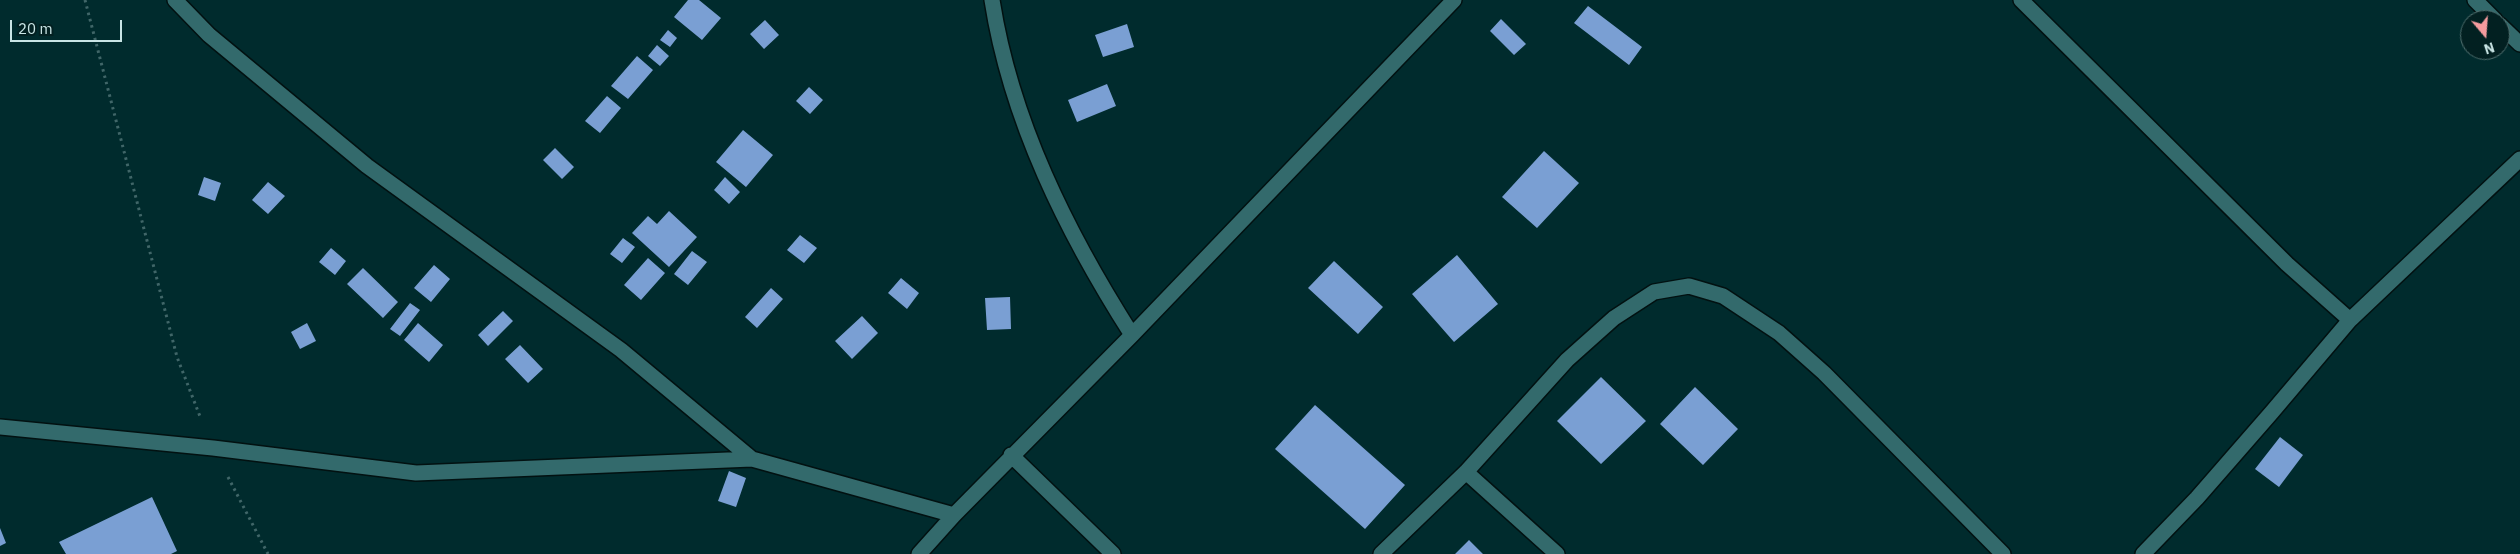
<!DOCTYPE html>
<html>
<head>
<meta charset="utf-8">
<style>
  body { margin:0 }
  #map { position:relative; width:2520px; height:554px; overflow:hidden; background:#002b2d; font-family:"IBM Plex Sans",sans-serif }
  canvas { display:block }
  .north { position:absolute; left:2460px; top:10px; width:50px; height:50px; box-sizing:border-box; background:#022021; border:1px solid #526f6f; border-radius:50%; rotate:162deg; font-size:14px; font-weight:700; line-height:20px; text-align:center; color:#c9e5e5 }
  .north::after { content:''; display:block; margin:auto; width:18px; height:22px; background:#f59b9e; clip-path:polygon(50% 0,100% 100%,50% 72%,0 100%) }
  .scale { position:absolute; left:10px; top:20px; width:112px; height:22px; box-sizing:border-box; border:2px solid #c9e5e5; border-top:0; padding-left:6px; font-size:15px; line-height:18px; white-space:nowrap; color:#c9e5e5; -webkit-text-stroke:4px #022021; paint-order:stroke }
</style>
</head>
<body>
<div id="map">
<canvas width="2520" height="554"></canvas>
<div class="north">N</div>
<div class="scale">20 m</div>
</div>
<script>
const ctx = document.querySelector('canvas').getContext('2d');
ctx.lineJoin = 'round';
function paint(path, color) { ctx.fillStyle = color; ctx.fill(path, 'evenodd'); }
function stroke(path, color, width, dash) { ctx.strokeStyle = color; ctx.lineWidth = width; ctx.lineCap = dash ? 'butt' : 'round'; ctx.setLineDash(dash || []); ctx.stroke(path); }
paint(new Path2D(`
  M688 0H699L721 18 702 40 674 17Z
  M1588 6 1642 47 1629 65 1574 23Z
  M1501 19 1526 44 1514 55 1490 31Z
  M765 20 779 35 764 49 750 34Z
  M1127 24 1134 47 1103 57 1095 35Z
  M668 30 677 38 670 47 660 40Z
  M657 45 669 56 660 66 648 56Z
  M637 56 653 70 628 99 611 86Z
  M1107 84 1116 106 1077 122 1068 100Z
  M809 87 823 100 810 114 796 101Z
  M607 96 621 108 600 133 585 121Z
  M743 130 773 155 746 187 716 162Z
  M555 148 574 167 562 179 543 160Z
  M1544 151 1579 183 1537 228 1502 197Z
  M204 177 221 183 215 201 198 195Z
  M725 177 740 192 729 204 714 190Z
  M268 182 285 196 268 214 252 200Z
  M669 211 697 237 669 267 632 233 648 216 657 224Z
  M800 235 817 248 804 263 787 250Z
  M623 238 635 247 622 263 610 254Z
  M331 248 346 261 335 275 319 262Z
  M692 251 707 262 688 285 674 274Z
  M1457 255 1498 304 1454 342 1412 294Z
  M648 258 665 273 641 300 624 285Z
  M1334 261 1383 307 1358 334 1308 288Z
  M434 265 450 279 431 302 414 288Z
  M363 268 398 302 383 318 347 284Z
  M901 278 919 293 907 309 888 293Z
  M771 288 783 299 757 328 745 317Z
  M1010 297 1011 329 987 330 985 298Z
  M410 303 420 310 400 336 390 329Z
  M503 311 513 321 488 346 478 335Z
  M862 316 878 333 852 359 835 341Z
  M307 323 316 341 300 349 291 332Z
  M418 323 443 345 429 362 404 340Z
  M520 345 543 369 528 383 505 359Z
  M1601 377 1646 421 1601 464 1557 421Z
  M1695 387 1738 429 1703 465 1660 424Z
  M1315 405 1405 485 1365 529 1275 449Z
  M2280 437 2303 455 2279 487 2255 469Z
  M729 471 746 478 736 507 718 501Z
  M152 497 177 551 171 554H66L59 542Z
  M0 528 6 543 0 546Z
  M1469 540 1483 554H1455Z`), '#7a9fd3');
const street = new Path2D(`
  M175 0 209 35 367 166 621 350 752 459
  M992 0C1011 121 1067 233 1132 335
  M2021 0 2287 264 2350 320
  M2475 0 2495 20
  M2500 25 2520 44
  M0 427 213 448 416 473 752 459 954 515
  M1011 455 1113 554
  M1466 472 1557 554
  M919 554 954 515 1132 335 1454 0
  M1381 554 1466 472 1567 360 1614 318 1654 292 1689 286 1723 296 1779 333 1824 373 2003 554
  M2143 554 2197 498 2272 412 2350 320 2520 159`);
stroke(street, '#021111', 18);
stroke(new Path2D(`
  M85 0 177 357 201 419
  M228 477 268 554`), '#406668', 3, [2.5, 4]);
stroke(street, '#336a6c', 15);
</script>
</body>
</html>
